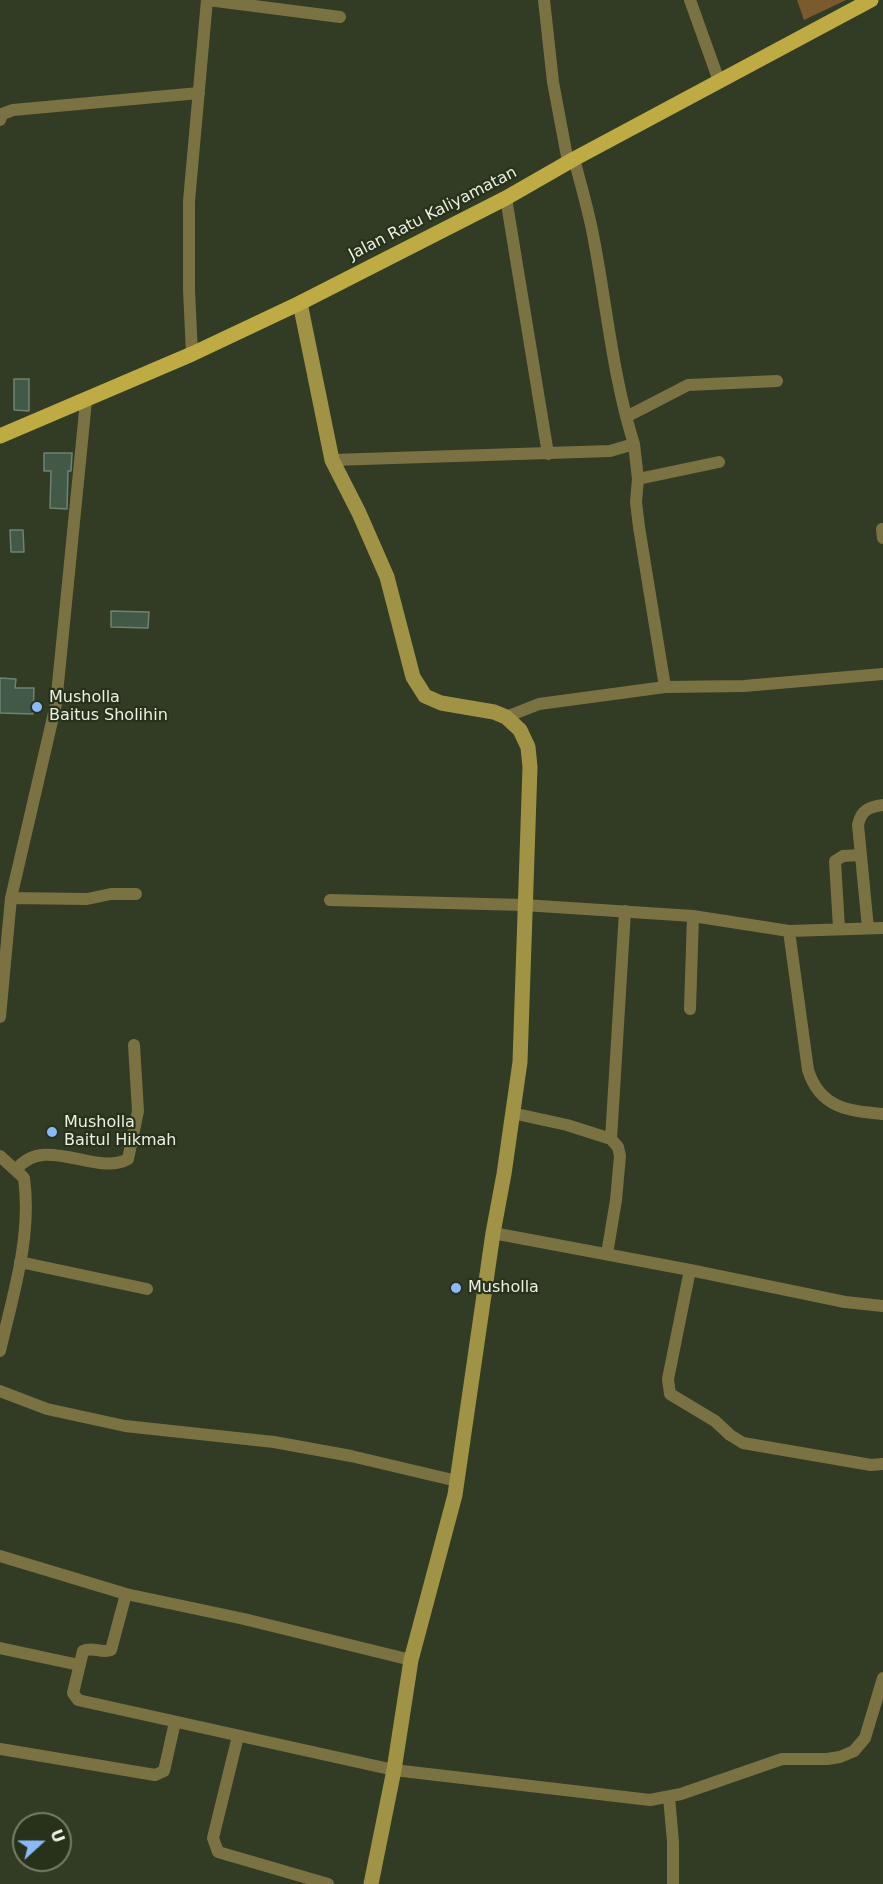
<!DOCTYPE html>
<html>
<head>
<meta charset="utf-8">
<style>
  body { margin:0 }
  #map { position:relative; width:883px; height:1884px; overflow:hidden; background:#323b23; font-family:"DejaVu Sans",sans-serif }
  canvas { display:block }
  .north { position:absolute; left:12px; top:1812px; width:60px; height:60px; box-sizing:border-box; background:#28311a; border:2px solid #767e6a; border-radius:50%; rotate:69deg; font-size:16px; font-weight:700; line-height:24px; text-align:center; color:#ebf1e3 }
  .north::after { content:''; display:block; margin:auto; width:21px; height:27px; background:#8bb9fc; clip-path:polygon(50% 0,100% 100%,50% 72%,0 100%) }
</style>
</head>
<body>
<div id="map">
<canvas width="883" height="1884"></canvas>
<div class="north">U</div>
</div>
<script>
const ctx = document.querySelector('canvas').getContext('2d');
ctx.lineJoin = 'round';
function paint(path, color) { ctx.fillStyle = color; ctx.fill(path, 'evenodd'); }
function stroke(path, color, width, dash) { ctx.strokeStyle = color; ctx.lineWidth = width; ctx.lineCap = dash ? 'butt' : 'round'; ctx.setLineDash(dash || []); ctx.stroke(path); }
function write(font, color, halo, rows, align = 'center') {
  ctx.font = font + ' "DejaVu Sans",sans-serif'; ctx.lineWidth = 4.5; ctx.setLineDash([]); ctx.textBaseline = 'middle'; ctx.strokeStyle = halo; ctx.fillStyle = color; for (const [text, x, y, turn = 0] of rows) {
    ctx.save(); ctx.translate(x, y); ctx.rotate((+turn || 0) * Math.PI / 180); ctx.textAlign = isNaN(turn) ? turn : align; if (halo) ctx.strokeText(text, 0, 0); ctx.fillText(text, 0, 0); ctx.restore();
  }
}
paint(new Path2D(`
  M797 0H846L804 20Z`), '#7b5a2e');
const building = new Path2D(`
  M14 379H29V411L14 410Z
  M44 453H72L71 471H68L67 509 50 508 51 471H44Z
  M10 530H23L24 552H11Z
  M111 611 149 612 148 628 111 627Z
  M0 678 16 679 15 688H34L33 714 0 713Z`);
paint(building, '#425947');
stroke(building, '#6c8471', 1.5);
stroke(new Path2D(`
  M208 0 340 17
  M544 0 553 82 568 162
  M690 0 719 81
  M0 120 2 114 13 110 199 93
  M506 198 548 454
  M192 354 189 290V201L207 0
  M626 417 688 385 777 381
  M634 444 638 479 636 502 639 527 665 687
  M332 460 610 451 634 444C613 378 607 308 594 240 589 212 581 185 574 159
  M638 479 719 462
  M882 529 883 538
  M506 717 539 704 665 687 744 686 883 674
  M11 898 87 899 111 894H136
  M330 900 524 905 693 916 789 931 883 928
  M839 928 835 861 843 856 861 855
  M868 928 858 825C861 810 869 807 883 805
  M789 931 808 1070C820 1108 848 1111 883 1114
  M690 1009 693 916
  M0 1017 11 898 56 704 86 401
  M512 1113 567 1125 611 1139
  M0 1156 24 1178C32 1236 13 1295 0 1351
  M16 1170C44 1133 96 1177 128 1159L138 1111 134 1045
  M493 1233 690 1270 845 1302 883 1306
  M607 1254 616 1200 620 1156 618 1147 611 1139 625 911
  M20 1262 147 1289
  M690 1270 668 1379 670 1394 715 1421 730 1435 743 1443 871 1465 883 1464
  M0 1391 47 1409 125 1426 274 1442 351 1456 457 1481
  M0 1556 126 1594 244 1619 411 1660
  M126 1594 111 1650C101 1654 93 1646 83 1651L73 1693 78 1700 394 1770 650 1800 681 1794 782 1759H827L840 1757 854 1751 865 1738 883 1678
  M0 1648 79 1665
  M238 1736 213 1838 218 1852 328 1884
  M0 1749 155 1775 164 1771 175 1722
  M669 1797 673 1842V1884`), '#7b7244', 12);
stroke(new Path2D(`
  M300 303 332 460 359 513 387 577 413 677 425 696 441 703 494 712 506 717 520 730 528 747 530 767 520 1062 504 1174 493 1233 455 1495 411 1660 394 1770 371 1884`), '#a19346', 15);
stroke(new Path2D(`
  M0 436 192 354 300 303 506 198 574 159 871 0`), '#bfab44', 15);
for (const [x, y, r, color] of [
  [37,707,6,"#8bb9fc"],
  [52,1132,6,"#8bb9fc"],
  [456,1288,6,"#8bb9fc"]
]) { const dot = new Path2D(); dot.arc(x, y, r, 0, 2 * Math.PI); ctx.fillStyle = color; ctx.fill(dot); stroke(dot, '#28311a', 2); }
write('16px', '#ebf1e3', '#28311a', [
  ["Jalan Ratu Kaliyamatan",433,214,-27]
]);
write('16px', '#ebf1e3', '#28311a', [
  ["Musholla",49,698],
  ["Baitus Sholihin",49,716],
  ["Musholla",64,1123],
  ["Baitul Hikmah",64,1141],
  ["Musholla",468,1288]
], 'left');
</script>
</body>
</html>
